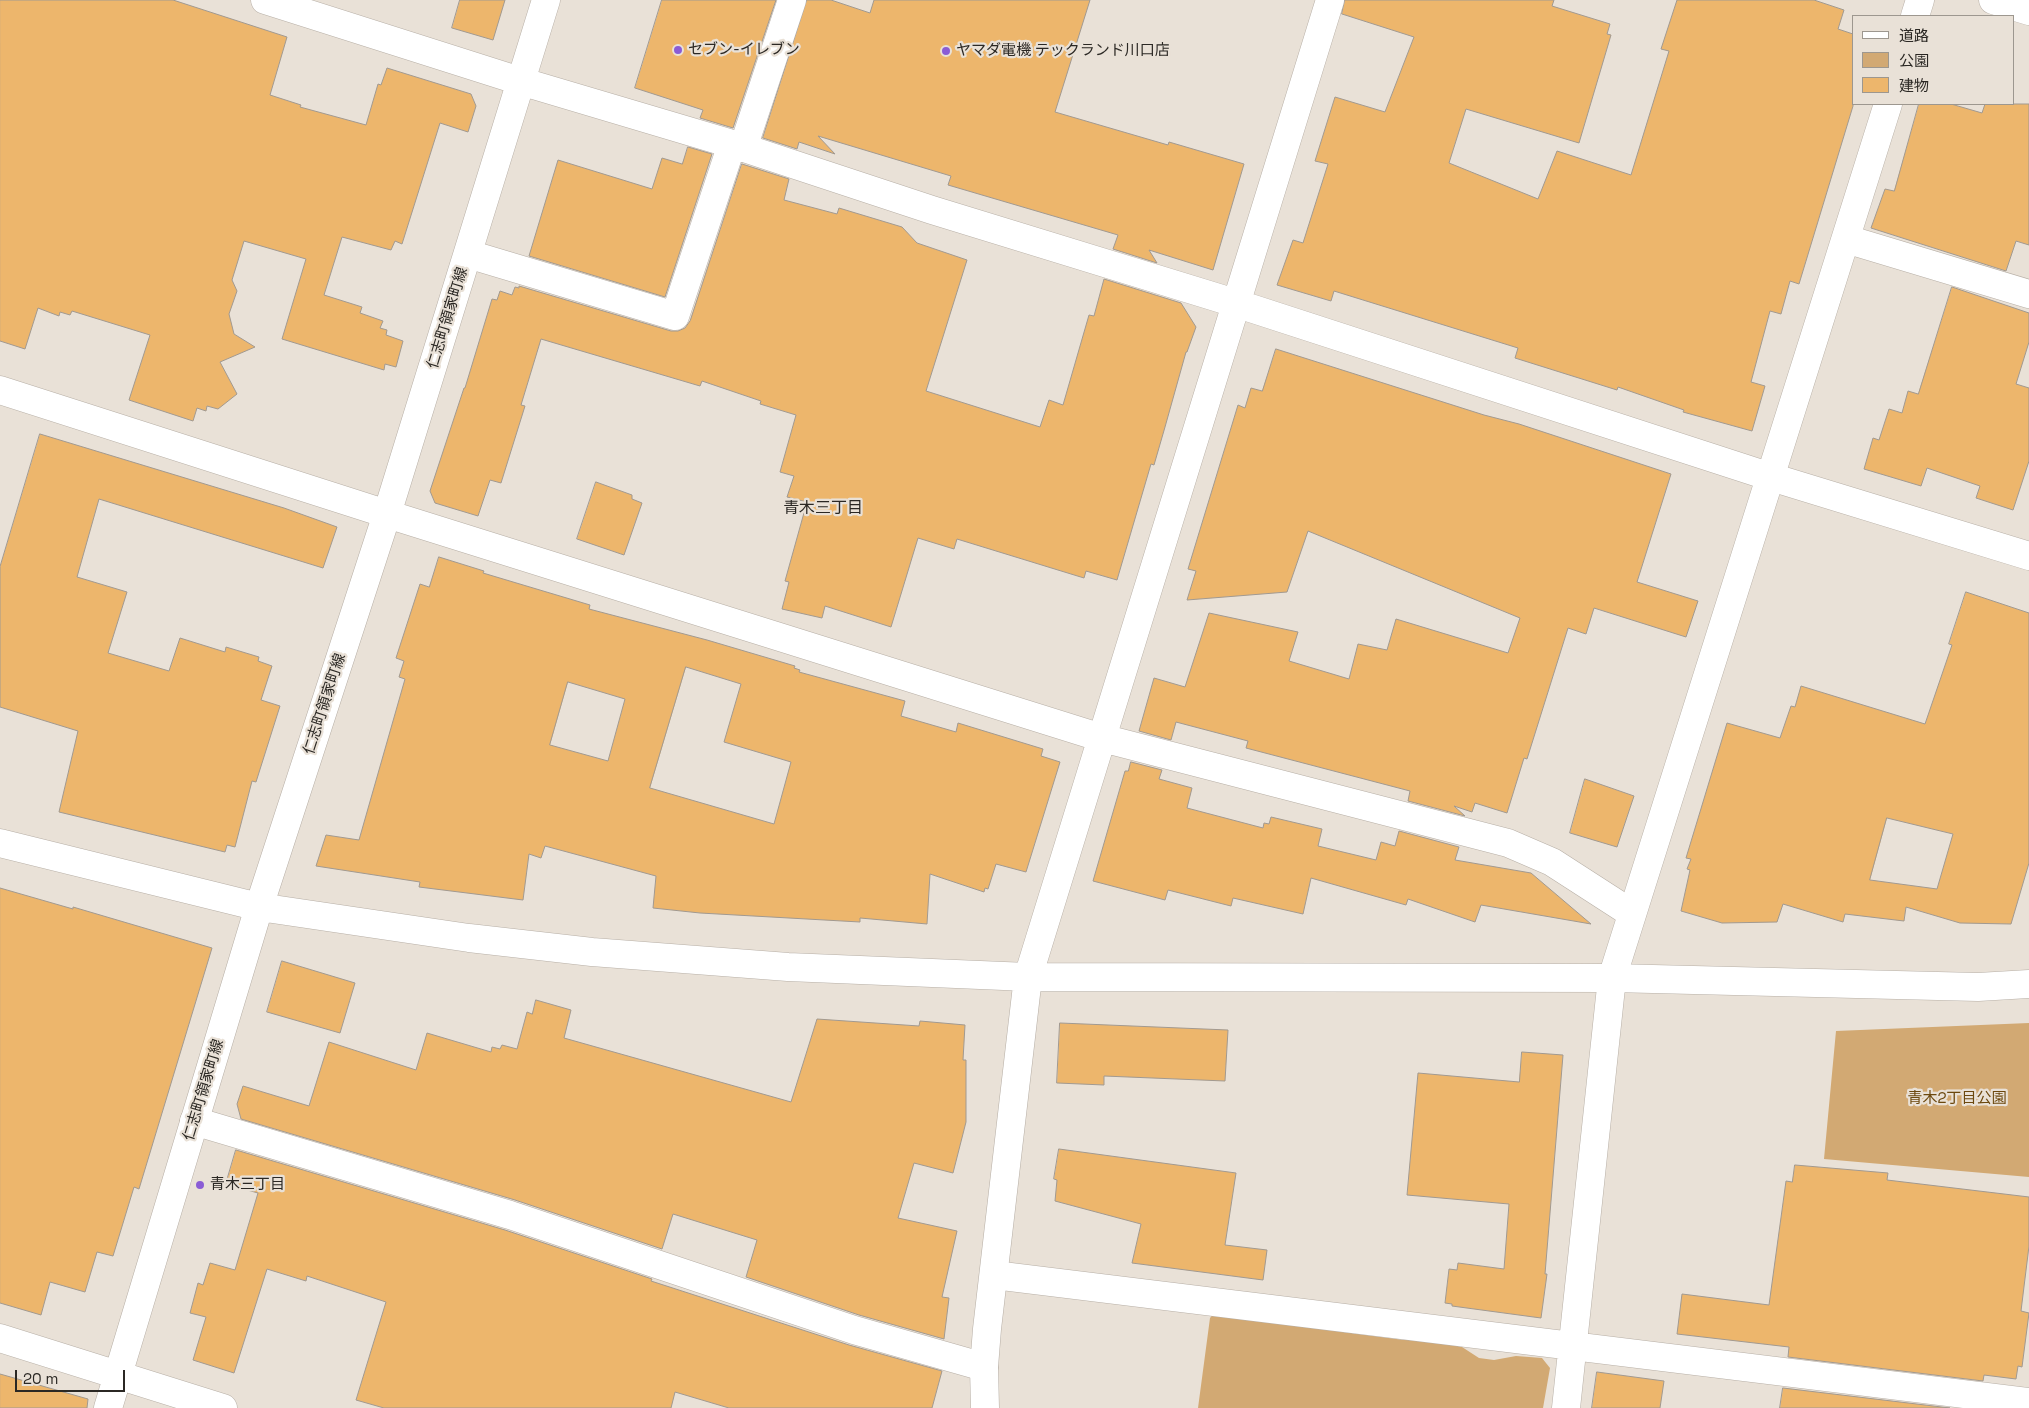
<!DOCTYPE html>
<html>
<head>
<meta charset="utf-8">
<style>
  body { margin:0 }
  #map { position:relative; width:2029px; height:1408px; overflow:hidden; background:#e9e1d7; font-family:"Space Grotesk","Noto Sans JP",sans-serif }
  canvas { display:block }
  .legend { position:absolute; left:1852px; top:15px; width:162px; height:90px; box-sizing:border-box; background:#e9e1d7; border:1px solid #9d978f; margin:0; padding:6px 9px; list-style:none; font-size:15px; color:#2b2824 }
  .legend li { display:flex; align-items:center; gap:10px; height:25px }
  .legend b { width:25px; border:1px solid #9d978f }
  .scale { position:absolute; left:15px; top:1370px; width:110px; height:22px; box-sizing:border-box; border:2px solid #2b2824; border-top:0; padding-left:6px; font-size:15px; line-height:18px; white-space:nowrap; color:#2b2824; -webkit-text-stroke:4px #e9e1d7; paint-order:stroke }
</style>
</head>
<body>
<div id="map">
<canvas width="2029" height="1408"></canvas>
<ul class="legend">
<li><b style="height:6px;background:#fff"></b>道路</li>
<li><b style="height:14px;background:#d2a973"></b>公園</li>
<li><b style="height:14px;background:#edb66c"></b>建物</li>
</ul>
<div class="scale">20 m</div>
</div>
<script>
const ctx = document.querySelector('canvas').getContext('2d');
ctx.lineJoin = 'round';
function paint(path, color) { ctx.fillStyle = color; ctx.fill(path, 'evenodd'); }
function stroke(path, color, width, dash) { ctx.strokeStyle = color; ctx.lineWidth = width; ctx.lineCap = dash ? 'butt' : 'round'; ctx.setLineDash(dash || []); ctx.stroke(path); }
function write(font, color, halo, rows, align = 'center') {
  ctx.font = font + ' "Space Grotesk","Noto Sans JP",sans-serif'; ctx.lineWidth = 4.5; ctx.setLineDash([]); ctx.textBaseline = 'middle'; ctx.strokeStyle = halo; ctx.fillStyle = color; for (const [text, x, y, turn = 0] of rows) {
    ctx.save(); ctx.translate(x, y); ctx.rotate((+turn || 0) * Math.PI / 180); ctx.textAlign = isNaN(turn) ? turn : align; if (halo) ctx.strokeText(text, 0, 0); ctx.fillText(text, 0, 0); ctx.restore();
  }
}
paint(new Path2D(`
  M2029 1023V1177L1824 1159 1836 1031Z
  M1216 1311 1306 1323 1343 1332 1404 1340H1436L1462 1347 1479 1358 1494 1360 1516 1356 1542 1358 1550 1368 1543 1408H1198L1210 1318Z`), '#d2a973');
const building = new Path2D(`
  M0 0H173L287 37 270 95 301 105 300 107 366 125 378 84 381 85 387 68 471 94 476 106 468 132 440 123 402 244 395 241 391 250 342 237 324 295 362 307 360 313 383 321 380 328 387 330 386 335 403 341 396 367 385 364 384 370 282 339 306 259 244 241 232 280 237 291 229 314 234 334 255 347 220 362 237 394 218 409 207 406 206 411 197 408 193 421 129 400 150 335 72 311 70 315 60 312 59 316 38 308 25 349 0 341Z
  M460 0H505L493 40 452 28Z
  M662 0H776L733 128 700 118 703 110 635 88Z
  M807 0H831L870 13 874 0H1090L1055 112 1168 145 1169 142 1244 164 1213 270 1149 250 1157 263 1113 249 1118 235 948 185 951 176 818 136 835 154 799 142 797 149 763 138Z
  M1345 0H1554L1552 6 1610 24 1607 34 1611 35 1579 143 1466 109 1449 163 1538 199 1557 151 1631 175 1669 51 1661 49 1677 0H1814L1844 10 1838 29 1853 34V106L1799 284 1790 281 1781 314 1770 311 1751 382 1765 386 1752 431 1683 412 1684 410 1618 387 1617 390 1515 358 1518 348 1334 291 1331 301 1277 285 1293 240 1303 243 1328 164 1315 161 1335 97 1385 112 1414 37 1342 14Z
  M1919 104H1951L1982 113 1985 104H2029V245L2016 241 2006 271 1871 228 1885 189 1894 191Z
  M688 147 712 154 665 297 529 256 558 160 652 189 662 158 682 164Z
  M742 164 789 179 784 200 837 214 839 208 902 227 917 243 967 260 926 391 1040 427 1049 400 1063 405 1089 315 1094 316 1104 279 1181 303 1196 327 1187 352H1186L1165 427 1154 465 1151 464 1117 580 1086 571 1084 578 957 539 954 549 918 538 891 627 825 606 822 618 782 609 789 582 785 581 807 502 787 497 794 476 780 472 796 415 760 404 761 401 702 381 700 386 541 339 521 405 525 406 501 483 490 480 478 516 435 503 430 491 464 388H465L492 299 497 300 500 291 512 295 515 287 519 288V286L671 331H678L685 328 690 321Z
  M1952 287 2029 313V342L2016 384 2029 388V461L2013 510 1976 498 1980 486 1927 468 1921 486 1864 469 1873 438 1879 440 1889 409 1902 413 1908 391 1918 394Z
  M1276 349 1484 415 1519 424 1671 474 1637 582 1698 601 1686 637 1594 608 1586 634 1568 628 1527 759 1524 758 1507 813 1475 803 1472 812 1454 806 1465 816 1408 801 1410 791 1246 748 1248 741 1176 722 1171 740 1139 731 1154 678 1185 687 1209 613 1298 632 1289 661 1349 679 1358 644 1387 650 1396 619 1508 653 1520 618 1308 531 1287 592 1187 600 1196 571 1188 569 1238 405 1245 408 1251 388 1262 391Z
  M40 434 284 508 337 527 323 568 99 499 77 577 127 592 108 653 169 671 180 638 225 652 226 647 259 657 258 661 272 666 261 700 280 706 256 782 252 781 235 847 227 845 225 852 59 812 78 731 0 707V567Z
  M596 482 632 495V499L642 503 624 555 577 539Z
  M439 557 484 571 483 573 590 605 589 609 707 640 795 666 794 668 800 670 799 672 905 701 901 716 956 732 958 723 1043 749 1041 756 1060 762 1026 872 996 864 988 889 985 888 984 892 930 874 927 924 860 918V922L700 913 653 908 656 876 545 846 541 858 529 854 523 900 419 887 420 882 316 866 326 835 359 840 405 679 399 677 404 661 396 658 420 584 429 587ZM686 667 741 684 724 742 791 762 774 824 650 788ZM568 682 625 699 608 761 550 745Z
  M1966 592 2029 613V863L2011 924 1960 923 1906 907 1904 921 1845 914 1843 922 1783 904 1777 922 1722 923 1681 911 1690 870 1687 869 1691 859 1686 858 1727 723 1780 738 1791 706 1795 707 1801 686 1925 724 1952 645 1949 644ZM1887 818 1953 834 1937 889 1870 880Z
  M1131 762 1162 770 1159 779 1192 788 1187 808 1263 828 1264 823 1269 824 1271 817 1322 829 1318 846 1376 860 1381 842 1395 846 1399 831 1459 847 1455 860 1531 873 1591 924 1481 905 1475 922 1408 899 1406 905 1311 878 1303 914 1233 898 1231 906 1168 890 1165 900 1093 881 1125 771H1128Z
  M1585 779 1634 796 1617 847 1570 833Z
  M0 888 73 909V907L212 948 139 1189 134 1187 113 1256 97 1252 85 1292 50 1282 41 1315 0 1303Z
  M282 961 355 983 340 1033 267 1012Z
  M536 1000 571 1010 564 1038 791 1102 817 1019 919 1026 920 1021 965 1025 963 1060H966V1122L953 1173 914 1163 898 1218 957 1231 942 1297 949 1298 944 1339 859 1315 746 1277 757 1240 673 1214 662 1249 515 1200 241 1119 237 1104 243 1086 309 1106 329 1042 416 1070 427 1033 491 1052 492 1047 500 1049 502 1045 517 1049 527 1012 532 1014Z
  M1060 1023 1228 1030 1225 1081 1104 1076V1085L1057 1083Z
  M1522 1052 1563 1055 1545 1274H1547L1541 1318 1452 1306V1304L1445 1303 1449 1269 1457 1270 1458 1263 1504 1269 1509 1204 1407 1195 1418 1073 1519 1082Z
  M1059 1149 1236 1173 1225 1245 1267 1250 1263 1280 1132 1263 1141 1224 1055 1201 1057 1180 1054 1179Z
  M236 1150 505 1230 652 1279 651 1281 849 1345 942 1371 932 1408H729L675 1392 671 1408H384L356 1400 386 1302 307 1276 306 1281 267 1269 234 1373 193 1360 206 1317 190 1313 198 1283 203 1285 210 1263 235 1270 258 1193 226 1184Z
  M1795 1165 1888 1173 1887 1180 2029 1197V1246L2021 1311 2029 1313 2022 1367 2018 1366 2016 1379 1984 1375 1983 1381 1788 1357 1789 1347 1677 1334 1682 1294 1769 1305 1786 1181 1792 1182Z
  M1597 1372 1664 1381 1660 1408H1592Z
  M0 1374 88 1399 87 1408H0Z
  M1783 1388 1950 1408H1780Z`);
paint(building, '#edb66c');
stroke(building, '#a19990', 1);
const minor = new Path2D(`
  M1915 16 1920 0
  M743 148 792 0
  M1846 239 2029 294
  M468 254 675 316 732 144
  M194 1121 510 1215 854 1330 984 1367
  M994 1275 2029 1402
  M1566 1408 1612 978 1888 104`);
const tertiary = new Path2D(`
  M265 0 520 81 732 144 932 210 1235 303 1771 477 2029 556
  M1993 0 2029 11
  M0 390 387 514 1102 738 1508 843 1552 862 1631 913
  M0 843 259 907 469 938 592 952 788 967 1028 977 1612 978 1978 987 2029 984
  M0 1338 223 1408
  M108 1408 259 907 387 514 546 0
  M985 1408 984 1367 987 1329 1028 977 1330 0`);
stroke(minor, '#b7afa6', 29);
stroke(tertiary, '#b7afa6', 29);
stroke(minor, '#fff', 28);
stroke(tertiary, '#fff', 28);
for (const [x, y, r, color] of [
  [678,50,5,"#8a5cd5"],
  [946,51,5,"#8a5cd5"],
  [200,1185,5,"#8a5cd5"]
]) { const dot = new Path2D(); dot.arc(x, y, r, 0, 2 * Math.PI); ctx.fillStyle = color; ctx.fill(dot); stroke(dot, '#e9e1d7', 2); }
write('15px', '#2b2824', '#e9e1d7', [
  ["セブン-イレブン",688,50],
  ["ヤマダ電機 テックランド川口店",956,51],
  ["青木三丁目",210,1185]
], 'left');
write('15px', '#2b2824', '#e9e1d7', [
  ["仁志町領家町線",448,318,-73],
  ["仁志町領家町線",325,704,-72],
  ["仁志町領家町線",204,1090,-73]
]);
write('15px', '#6c480e', '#e9e1d7', [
  ["青木2丁目公園",1957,1099]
]);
write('16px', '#2b2824', '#e9e1d7', [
  ["青木三丁目",823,509]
]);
</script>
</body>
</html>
